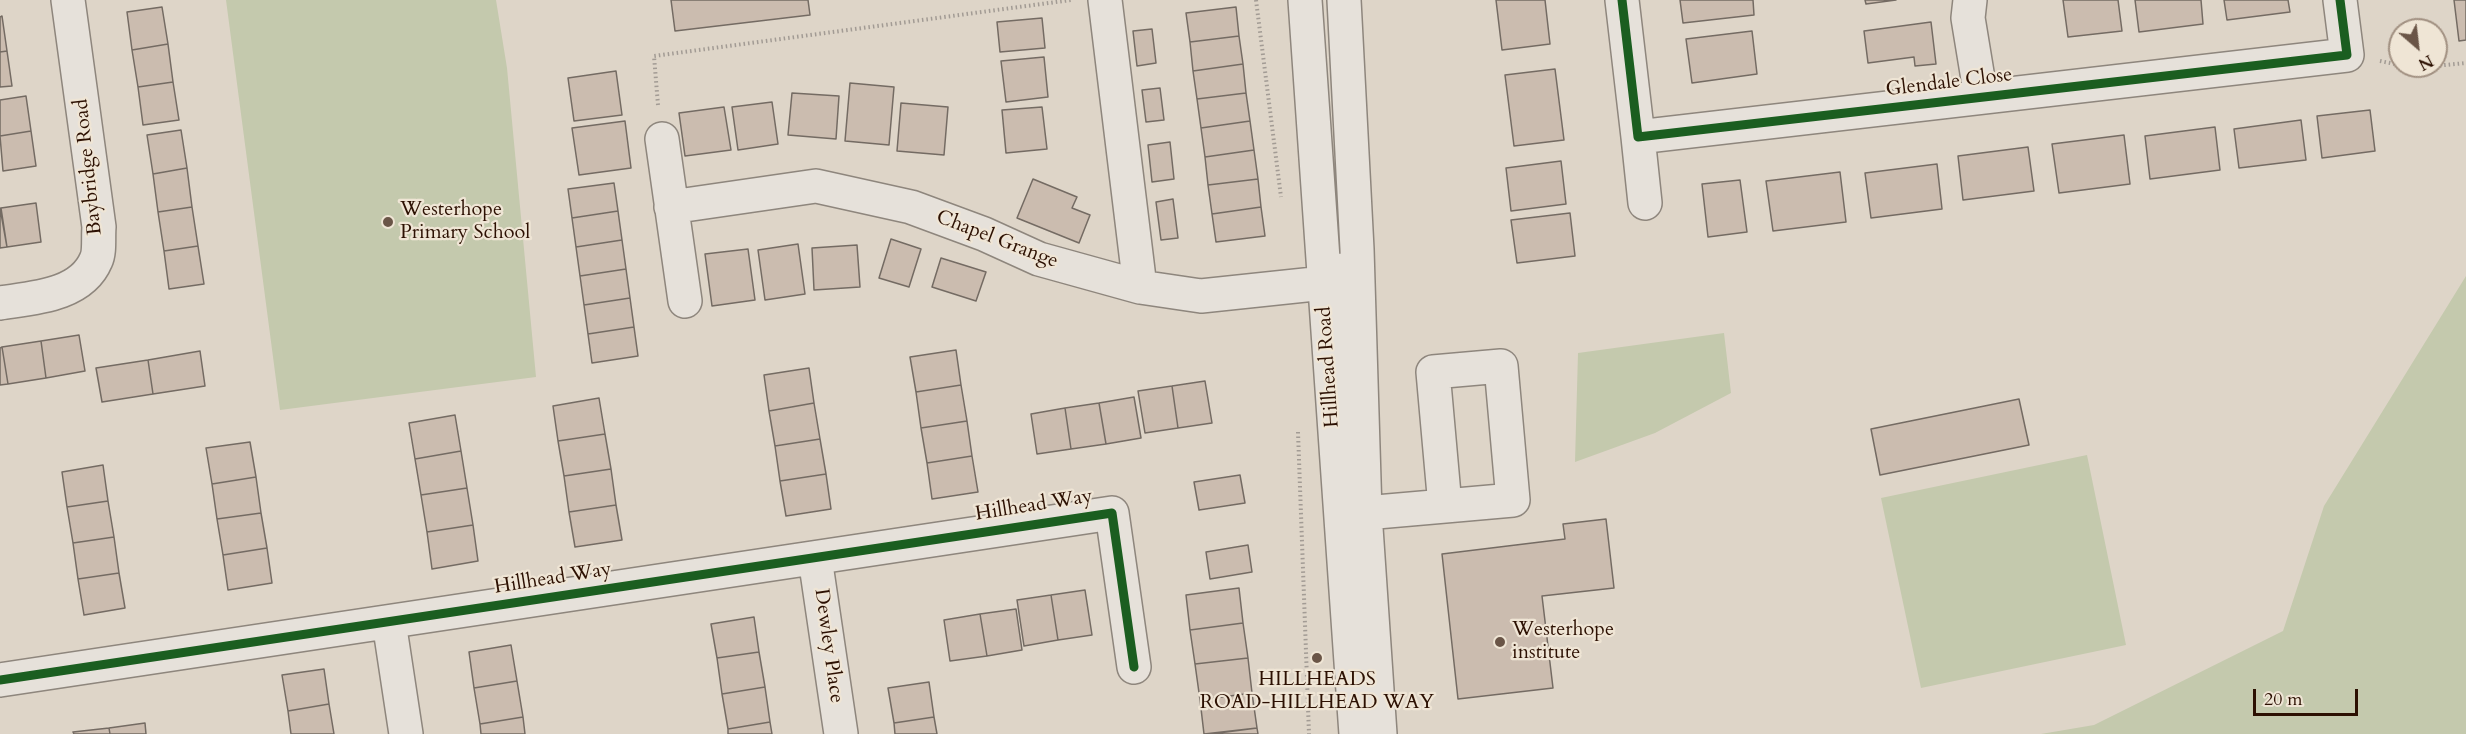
<!DOCTYPE html>
<html>
<head>
<meta charset="utf-8">
<style>
  body { margin:0 }
  #map { position:relative; width:2466px; height:734px; overflow:hidden; background:#ded5c8; font-family:Cardo,serif }
  canvas { display:block }
  .north { position:absolute; left:2388px; top:18px; width:60px; height:60px; box-sizing:border-box; background:#efe5d5; border:2px solid #a19081; border-radius:50%; rotate:152deg; font-size:16px; font-weight:700; line-height:24px; text-align:center; color:#2c1002 }
  .north::after { content:''; display:block; margin:auto; width:21px; height:27px; background:#6a5547; clip-path:polygon(50% 0,100% 100%,50% 72%,0 100%) }
  .scale { position:absolute; left:2253px; top:689px; width:105px; height:27px; box-sizing:border-box; border:3px solid #2c1002; border-top:0; padding-left:8px; font-size:18px; line-height:21px; white-space:nowrap; color:#2c1002; -webkit-text-stroke:4px #efe5d5; paint-order:stroke }
</style>
</head>
<body>
<div id="map">
<canvas width="2466" height="734"></canvas>
<div class="north">N</div>
<div class="scale">20 m</div>
</div>
<script>
const ctx = document.querySelector('canvas').getContext('2d');
ctx.lineJoin = 'round';
function paint(path, color) { ctx.fillStyle = color; ctx.fill(path, 'evenodd'); }
function stroke(path, color, width, dash) { ctx.strokeStyle = color; ctx.lineWidth = width; ctx.lineCap = dash ? 'butt' : 'round'; ctx.setLineDash(dash || []); ctx.stroke(path); }
function write(font, color, halo, rows, align = 'center') {
  ctx.font = font + ' Cardo,serif'; ctx.lineWidth = 4.5; ctx.setLineDash([]); ctx.textBaseline = 'middle'; ctx.strokeStyle = halo; ctx.fillStyle = color; for (const [text, x, y, turn = 0] of rows) {
    ctx.save(); ctx.translate(x, y); ctx.rotate((+turn || 0) * Math.PI / 180); ctx.textAlign = isNaN(turn) ? turn : align; if (halo) ctx.strokeText(text, 0, 0); ctx.fillText(text, 0, 0); ctx.restore();
  }
}
paint(new Path2D(`
  M226 0H496L507 68 536 377 280 410Z
  M2466 276V734H2041L2094 725 2283 631 2324 506Z
  M1724 333 1731 393 1655 433 1575 462 1578 353Z
  M2087 455 2126 645 1921 688 1881 498Z`), '#c4c9ad');
const building = new Path2D(`
  M671 0H808L810 15 675 31Z
  M1496 0H1545L1550 44 1502 50Z
  M1680 0H1753L1754 15 1683 23Z
  M1865 0H1896L1866 4Z
  M2063 0H2118L2122 31 2068 37Z
  M2135 0H2201L2203 24 2139 32Z
  M2224 0H2288L2290 12 2227 20Z
  M2454 0H2466V40L2459 41Z
  M162 7 168 44 132 50 127 12Z
  M1236 7 1239 36 1190 42 1186 13Z
  M2 16 7 51 0 52V17Z
  M1042 18 1045 48 1000 52 997 22Z
  M1931 22 1936 64 1915 66 1914 57 1868 63 1864 31Z
  M1152 29 1156 63 1137 66 1133 31Z
  M1752 31 1757 74 1692 83 1686 39Z
  M1239 36 1243 64 1193 71 1190 42Z
  M168 44 173 82 138 87 132 50Z
  M7 51 12 86 0 87V52Z
  M1044 57 1048 97 1006 102 1001 61Z
  M1243 64 1246 93 1197 99 1193 71Z
  M1555 69 1564 140 1514 146 1505 75Z
  M616 71 622 115 574 121 568 78Z
  M173 82 179 120 143 125 138 87Z
  M850 83 894 87 889 145 845 141Z
  M1160 88 1164 120 1146 122 1142 90Z
  M792 93 839 96 836 139 788 135Z
  M1246 93 1250 121 1201 128 1197 99Z
  M26 96 31 131 0 136V100Z
  M772 102 778 144 738 150 732 107Z
  M901 103 948 107 944 155 897 151Z
  M724 107 731 150 685 156 679 113Z
  M1042 107 1047 149 1006 153 1002 110Z
  M2370 110 2375 151 2322 158 2317 116Z
  M2301 120 2306 160 2239 168 2234 129Z
  M625 121 631 168 579 175 572 128Z
  M1250 121 1254 150 1205 157 1201 128Z
  M2215 127 2220 170 2150 179 2145 136Z
  M181 130 187 168 153 174 147 135Z
  M31 131 36 166 3 171 0 136Z
  M2124 135 2130 184 2059 193 2052 144Z
  M1170 142 1174 179 1152 182 1148 145Z
  M2028 147 2034 191 1963 200 1958 156Z
  M1254 150 1258 179 1208 185 1205 157Z
  M1561 161 1566 204 1511 211 1506 168Z
  M1937 164 1942 209 1871 218 1865 173Z
  M187 168 192 207 158 212 153 174Z
  M1840 172 1846 222 1773 231 1766 181Z
  M1033 179 1077 197 1072 208 1090 215 1079 243 1017 218Z
  M1258 179 1261 207 1212 214 1208 185Z
  M1740 180 1747 232 1708 237 1702 184Z
  M614 183 618 211 572 218 568 189Z
  M1173 199 1178 238 1161 240 1156 202Z
  M36 203 41 242 7 247 1 208Z
  M192 207 198 246 164 251 158 212Z
  M1261 207 1265 236 1216 242 1212 214Z
  M0 208 7 247 0 248Z
  M618 211 622 240 576 247 572 218Z
  M1570 213 1575 256 1517 263 1511 220Z
  M891 239 921 249 909 287 879 278Z
  M622 240 626 269 580 276 576 247Z
  M798 244 805 294 765 300 758 250Z
  M857 245 860 287 814 290 812 248Z
  M198 246 204 284 169 289 164 251Z
  M748 249 755 300 712 306 705 254Z
  M941 258 986 272 976 301 932 287Z
  M626 269 630 298 584 305 580 276Z
  M630 298 634 327 588 334 584 305Z
  M634 327 638 356 592 363 588 334Z
  M79 335 85 371 46 378 41 341Z
  M41 341 46 378 8 384 2 347Z
  M2 347 8 384 0 385V348Z
  M956 350 961 385 916 392 910 357Z
  M200 351 205 386 153 394 148 360Z
  M148 360 153 394 102 402 96 368Z
  M809 368 814 403 769 411 764 375Z
  M1205 381 1212 423 1178 428 1172 386Z
  M961 385 967 421 921 428 916 392Z
  M1172 386 1178 428 1145 433 1138 391Z
  M1134 397 1141 438 1106 444 1099 403Z
  M599 398 605 434 558 441 553 406Z
  M2019 399 2029 445 1880 475 1871 429Z
  M814 403 820 439 775 446 769 411Z
  M1099 403 1106 444 1071 449 1065 408Z
  M1065 408 1071 449 1037 454 1031 414Z
  M455 415 461 451 415 459 409 423Z
  M967 421 972 456 927 463 921 428Z
  M605 434 611 469 564 476 558 441Z
  M820 439 826 474 780 481 775 446Z
  M250 442 256 477 212 484 206 448Z
  M461 451 467 488 421 495 415 459Z
  M972 456 978 492 932 499 927 463Z
  M103 465 108 501 67 507 62 472Z
  M611 469 616 505 569 512 564 476Z
  M826 474 831 509 786 516 780 481Z
  M1240 475 1245 503 1199 510 1194 482Z
  M256 477 261 513 217 519 212 484Z
  M467 488 473 525 427 532 421 495Z
  M108 501 114 537 73 543 67 507Z
  M616 505 622 540 575 547 569 512Z
  M261 513 267 548 223 555 217 519Z
  M1606 519 1614 588 1542 596 1553 688 1458 699 1442 554 1565 539 1563 524Z
  M473 525 478 561 432 569 427 532Z
  M114 537 119 573 78 579 73 543Z
  M1248 545 1252 572 1210 579 1206 552Z
  M267 548 272 583 228 590 223 555Z
  M119 573 125 608 84 615 78 579Z
  M1239 588 1243 623 1190 630 1186 595Z
  M1085 590 1092 635 1058 640 1051 595Z
  M1051 595 1058 640 1024 646 1017 600Z
  M1016 609 1022 650 987 656 980 614Z
  M980 614 987 656 950 661 944 620Z
  M754 617 759 652 717 658 711 624Z
  M1243 623 1248 658 1195 664 1190 630Z
  M511 645 517 681 474 688 469 652Z
  M759 652 765 687 722 694 717 658Z
  M1248 658 1252 693 1200 700 1195 664Z
  M324 669 329 704 288 711 282 675Z
  M517 681 523 717 480 724 474 688Z
  M929 682 934 717 894 723 888 688Z
  M765 687 770 722 728 729 722 694Z
  M1252 693 1257 728 1204 734 1200 700Z
  M329 704 334 734H291L288 711Z
  M523 717 525 734H481L480 724Z
  M934 717 937 734H895L894 723Z
  M770 722 772 734H728V729Z
  M145 723 146 734H110L109 728Z
  M109 728 110 734H74L73 732Z
  M1257 728 1258 734H1211Z`);
paint(building, '#cbbcaf');
stroke(building, '#746b63', 1.5);
const minor = new Path2D(`
  M1105 0 1140 287
  M1305 0 1356 734
  M1344 0 1357 249 1365 513 1380 734
  M1622 0 1638 137 2347 55 2340 0
  M1970 0 1968 18 1981 97
  M1638 137 1645 203
  M662 139 685 301
  M671 207 816 186 911 207 984 234 1039 259 1140 287 1201 296 1324 283 1339 275 1342 270
  M0 303C32 298 81 296 96 260 100 252 98 237 99 227L68 0
  M1365 513 1445 506 1433 372 1501 366 1513 500 1445 506
  M815 558 841 734
  M389 622 406 734
  M0 680 1112 513 1134 667`);
stroke(minor, '#8e867d', 36);
stroke(new Path2D(`
  M1256 0 1281 197
  M2380 61 2400 65
  M2404 66 2414 68 2466 63
  M658 105 654 56 1071 0
  M1298 432 1309 734`), '#a29b94', 4, [1.5, 3]);
stroke(minor, '#e6e1da', 33);
stroke(new Path2D(`
  M1622 0 1638 137 2347 55 2340 0
  M0 680 1112 513 1134 667`), '#1b5e20', 9);
for (const [x, y, r, color] of [
  [388,222,6,"#6a5547"],
  [1500,642,6,"#6a5547"],
  [1317,658,6,"#6a5547"]
]) { const dot = new Path2D(); dot.arc(x, y, r, 0, 2 * Math.PI); ctx.fillStyle = color; ctx.fill(dot); stroke(dot, '#efe5d5', 2); }
write('20px', '#2c1002', '#efe5d5', [
  ["Glendale Close",1949,83,-7],
  ["Baybridge Road",89,167,-96],
  ["Chapel Grange",997,240,21],
  ["Hillhead Road",1329,367,-94],
  ["Hillhead Way",1034,506,-9],
  ["Hillhead Way",553,579,-9],
  ["Dewley Place",828,646,82]
]);
write('20px', '#2c1002', '#efe5d5', [
  ["Westerhope",400,210],
  ["Primary School",400,233],
  ["Westerhope",1512,630],
  ["institute",1512,653],
  ["HILLHEADS",1317,680,"center"],
  ["ROAD-HILLHEAD WAY",1317,703,"center"]
], 'left');
</script>
</body>
</html>
